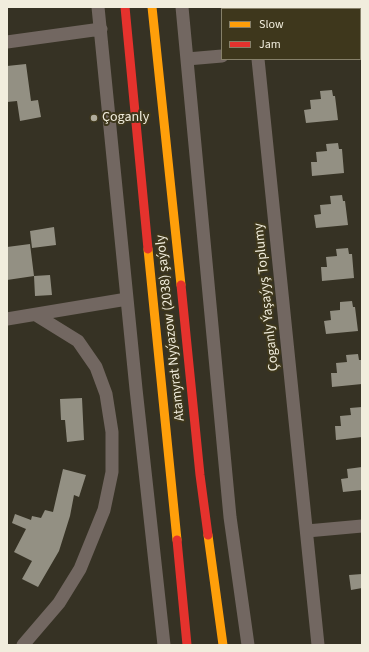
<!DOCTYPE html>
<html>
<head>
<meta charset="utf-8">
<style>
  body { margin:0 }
  #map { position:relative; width:369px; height:652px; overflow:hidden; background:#363224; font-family:"Source Sans 3",sans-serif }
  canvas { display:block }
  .frame { position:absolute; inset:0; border:8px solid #f1eddd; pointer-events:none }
  .legend { position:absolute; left:221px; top:8px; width:140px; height:52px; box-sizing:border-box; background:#3e371c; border:1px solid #868069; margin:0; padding:5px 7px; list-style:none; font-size:12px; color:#f1eddd }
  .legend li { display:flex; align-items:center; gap:8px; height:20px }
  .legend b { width:20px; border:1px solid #868069 }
</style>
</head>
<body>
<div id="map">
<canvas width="369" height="652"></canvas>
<div class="frame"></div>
<ul class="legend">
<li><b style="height:5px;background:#ff9f0a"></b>Slow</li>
<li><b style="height:5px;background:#e5322d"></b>Jam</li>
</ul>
</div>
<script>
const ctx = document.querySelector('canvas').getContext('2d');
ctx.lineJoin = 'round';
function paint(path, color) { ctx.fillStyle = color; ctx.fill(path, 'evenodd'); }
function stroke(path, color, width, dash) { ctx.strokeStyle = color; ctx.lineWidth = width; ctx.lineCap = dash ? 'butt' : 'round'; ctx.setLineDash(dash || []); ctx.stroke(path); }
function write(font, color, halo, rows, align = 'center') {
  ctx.font = font + ' "Source Sans 3",sans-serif'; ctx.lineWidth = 4; ctx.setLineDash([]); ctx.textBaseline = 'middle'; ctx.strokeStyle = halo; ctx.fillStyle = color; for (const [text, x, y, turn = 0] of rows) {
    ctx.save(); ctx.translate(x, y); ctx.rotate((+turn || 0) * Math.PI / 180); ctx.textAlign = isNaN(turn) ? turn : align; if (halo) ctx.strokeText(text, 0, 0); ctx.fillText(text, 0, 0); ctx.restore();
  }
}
paint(new Path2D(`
  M26 64 31 101 38 100 41 117 20 121 17 101 7 102V66Z
  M332 90 333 96H335L338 120 306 123 304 110 311 109 310 100 321 99 320 91Z
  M338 143 339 149H342L344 173 312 176 311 162H317L316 152 327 151 326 144Z
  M342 195 343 201H345L348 225 316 228 314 215 321 214 320 205 331 204 330 196Z
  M54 227 56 245 32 248 30 231Z
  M30 244 34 276 7 280V247Z
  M348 248 349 254H352L354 278 322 281 321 267H327L326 257 337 256 336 249Z
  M50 275 52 295 35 296 34 276Z
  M352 301 353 307H355L358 331 326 334 324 321 331 320 330 311 340 310V302Z
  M358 354 359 360H362V384L332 387 331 373H337L336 363 347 362 346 355Z
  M82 398 84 440 67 442 65 420H61L60 399Z
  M362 407V437L336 440 335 426H341L340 416 351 415 350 408Z
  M362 467V490L343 492 341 479 348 478 347 469Z
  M63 469 86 475 79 497 74 495 70 516 59 551 38 587 22 579 32 561 14 552 26 529 12 523 15 514 31 520 32 516 41 518 45 510 53 512Z
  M362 574V588L351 590 349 575Z`), '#939083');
stroke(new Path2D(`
  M98 7 136 389 164 645
  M182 7 230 517 248 645
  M253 7V9
  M7 42 101 29
  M360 46H362
  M187 59 222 56
  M258 59 318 645
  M7 319 127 299
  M307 531 362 526
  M23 645 59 603 80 569 104 510 112 472V432L106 394 96 367 78 341 36 315`), '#726761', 13);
stroke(new Path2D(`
  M152 7 181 285
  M148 249 177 540
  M208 535 223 645`), '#ff9f0a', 9);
stroke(new Path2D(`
  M125 7 148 249
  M181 285 200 475 208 535
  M177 540 187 645`), '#e5322d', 9);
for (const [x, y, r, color] of [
  [94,118,4,"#b0ac9c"]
]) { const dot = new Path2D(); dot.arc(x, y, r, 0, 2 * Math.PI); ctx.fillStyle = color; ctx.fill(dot); stroke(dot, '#3e371c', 1.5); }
write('14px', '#f1eddd', '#3e371c', [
  ["Çoganly",102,118]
], 'left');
write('14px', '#f1eddd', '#3e371c', [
  ["Çoganly Ýaşaýyş Toplumy",267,297,-96],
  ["Atamyrat Nyýazow (2038) şaýoly",171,328,-96]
]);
</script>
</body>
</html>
